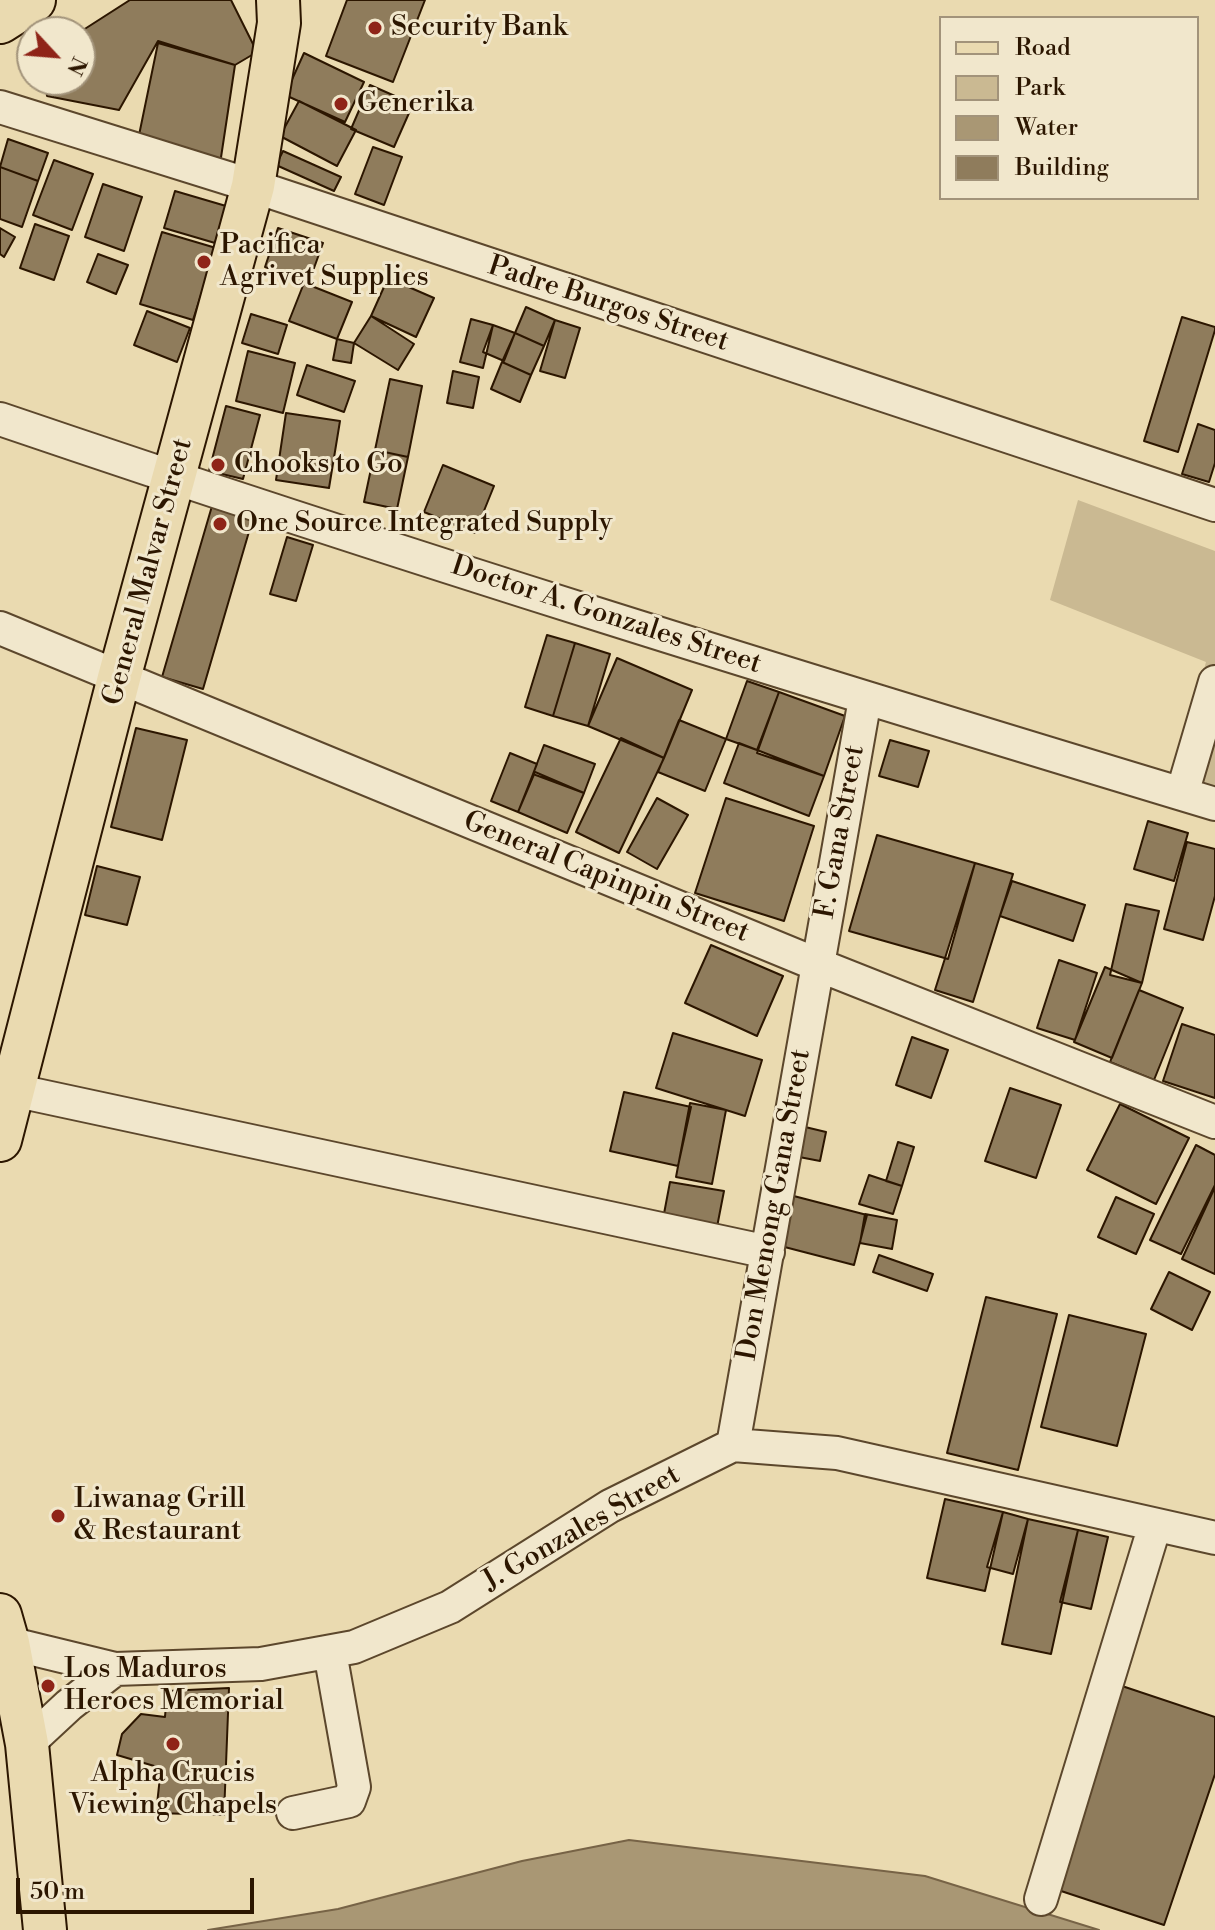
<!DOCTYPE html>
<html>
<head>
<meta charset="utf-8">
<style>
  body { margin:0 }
  #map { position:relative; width:1215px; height:1930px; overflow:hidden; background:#eadab0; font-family:"Libre Bodoni",serif }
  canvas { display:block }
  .legend { position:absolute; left:939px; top:16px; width:260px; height:184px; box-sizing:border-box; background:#f1e7cc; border:2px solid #a2937a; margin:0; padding:10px 14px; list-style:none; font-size:24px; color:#2c1600 }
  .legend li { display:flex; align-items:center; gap:16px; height:40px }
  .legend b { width:40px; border:2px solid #a2937a }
  .north { position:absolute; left:16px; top:16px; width:80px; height:80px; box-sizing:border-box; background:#f1e7cc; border:2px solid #a2937a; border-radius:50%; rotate:116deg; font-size:22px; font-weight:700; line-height:32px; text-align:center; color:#2c1600 }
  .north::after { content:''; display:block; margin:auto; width:28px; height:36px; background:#8f2418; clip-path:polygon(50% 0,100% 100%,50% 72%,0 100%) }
  .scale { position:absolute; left:16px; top:1878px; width:238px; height:36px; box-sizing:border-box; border:4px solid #2c1600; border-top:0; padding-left:10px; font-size:24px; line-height:28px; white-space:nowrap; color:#2c1600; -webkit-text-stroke:6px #f1e7cc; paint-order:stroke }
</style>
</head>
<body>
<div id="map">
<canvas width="1215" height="1930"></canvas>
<ul class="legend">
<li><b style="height:10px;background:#eadab0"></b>Road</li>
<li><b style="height:22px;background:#cab992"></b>Park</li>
<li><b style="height:22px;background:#a99774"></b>Water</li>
<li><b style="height:22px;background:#8f7c5c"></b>Building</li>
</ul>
<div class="north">N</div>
<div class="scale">50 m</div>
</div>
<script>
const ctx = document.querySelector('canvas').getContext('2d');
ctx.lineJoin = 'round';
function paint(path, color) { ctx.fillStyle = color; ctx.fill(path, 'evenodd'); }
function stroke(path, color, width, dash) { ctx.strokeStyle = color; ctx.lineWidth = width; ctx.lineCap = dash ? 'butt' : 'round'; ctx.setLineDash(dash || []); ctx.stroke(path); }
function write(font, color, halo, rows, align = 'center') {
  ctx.font = font + ' "Libre Bodoni",serif'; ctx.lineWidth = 6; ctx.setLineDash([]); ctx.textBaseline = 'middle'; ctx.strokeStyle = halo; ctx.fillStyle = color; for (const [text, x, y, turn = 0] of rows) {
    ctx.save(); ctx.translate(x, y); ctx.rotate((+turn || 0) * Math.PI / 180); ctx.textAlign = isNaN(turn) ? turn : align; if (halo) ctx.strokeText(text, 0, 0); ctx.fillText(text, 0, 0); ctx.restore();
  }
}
paint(new Path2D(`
  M1078 500 1215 551V788L1176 775 1206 662 1050 600Z`), '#cab992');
const water = new Path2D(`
  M629 1840 925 1876 1099 1930H208L338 1909 522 1861Z`);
paint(water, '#a99774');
stroke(water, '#776346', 2);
const building = new Path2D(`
  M130 0H231L257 52 235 65 158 41 119 110 47 96 45 80H80V32Z
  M347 0H425L393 82 326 56Z
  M158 43 235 65 220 164 138 140Z
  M304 53 364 82 345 122 285 95Z
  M370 85 413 104 394 147 351 129Z
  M299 101 356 130 337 166 280 136Z
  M8 139 48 153 38 181 0 167Z
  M373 147 402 157 384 205 355 194Z
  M283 151 341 177 334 191 276 165Z
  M54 160 93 174 72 230 33 215Z
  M0 167 38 181 22 227 0 219Z
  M103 184 142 197 124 251 85 237Z
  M175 191 226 206 215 243 164 228Z
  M35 224 69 236 54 280 20 268Z
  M0 228 15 237 4 257 0 254Z
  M278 228 323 243 309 282 265 267Z
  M162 232 216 248 193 320 140 304Z
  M98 254 128 265 116 294 87 282Z
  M388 278 434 298 416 337 371 316Z
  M304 283 352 302 337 339 289 321Z
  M526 307 555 320 544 346 515 333Z
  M147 311 190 328 177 362 134 345Z
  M251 314 287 325 278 354 242 343Z
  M371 316 414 344 398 370 354 343Z
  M1182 317 1215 327V330L1178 452 1144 441Z
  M471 319 493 325 483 368 460 362Z
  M555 320 580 328 565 378 540 371Z
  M493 325 515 333 504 361 483 352Z
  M515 333 544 346 531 375 502 362Z
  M337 339 354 343 351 363 333 360Z
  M248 351 295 363 283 413 236 401Z
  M502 362 531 375 520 402 491 389Z
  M307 365 355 381 344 412 297 395Z
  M453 371 479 377 473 408 447 403Z
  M390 379 422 386 408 457 375 450Z
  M226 406 260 415 243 479 209 471Z
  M286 413 340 421 329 488 276 480Z
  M1198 424 1215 430V463L1209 482 1182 474Z
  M375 450 408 457 397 509 364 502Z
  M443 465 494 486 475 533 424 512Z
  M212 506 253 518 203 689 162 677Z
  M287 537 313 545 296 601 270 594Z
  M547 635 575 643 553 716 525 707Z
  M575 643 610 654 588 726 553 716Z
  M617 658 692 690 664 758 588 726Z
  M747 681 779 692 757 750 726 739Z
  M779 692 845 716 824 776 757 753Z
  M679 720 726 739 705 791 658 772Z
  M136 728 187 740 162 840 111 827Z
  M621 738 664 758 619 853 576 832Z
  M890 740 929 751 918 787 879 776Z
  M739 743 824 776 809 816 724 783Z
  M544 745 595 764 584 793 533 774Z
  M510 753 537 764 518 812 491 801Z
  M535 772 584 793 567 833 518 812Z
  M657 798 688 815 657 869 627 852Z
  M726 798 814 826 784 921 695 893Z
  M1148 821 1188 833 1174 881 1134 869Z
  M877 835 975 863 948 959 849 931Z
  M1187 842 1215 849V896L1203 940 1164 929Z
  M975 863 1013 874 973 1002 935 990Z
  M97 866 140 877 127 925 85 915Z
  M1012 881 1085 905 1073 941 1000 916Z
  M1126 904 1159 911 1142 983 1110 975Z
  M711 945 783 976 757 1036 685 1003Z
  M1059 960 1097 973 1075 1040 1037 1028Z
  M1105 967 1142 983 1112 1058 1074 1042Z
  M1139 990 1183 1008 1154 1080 1110 1062Z
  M1182 1024 1215 1035V1098L1163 1081Z
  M673 1033 762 1060 745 1116 656 1088Z
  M912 1037 948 1050 931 1098 896 1085Z
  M1010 1088 1061 1105 1036 1178 985 1161Z
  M624 1092 691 1107 678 1166 610 1151Z
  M690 1103 726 1110 712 1184 676 1177Z
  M1120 1104 1189 1138 1156 1204 1087 1170Z
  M801 1126 826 1132 820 1161 794 1156Z
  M898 1142 914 1147 902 1186 886 1181Z
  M1196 1145 1215 1155V1185L1181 1254 1150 1240Z
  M869 1175 902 1186 893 1214 859 1204Z
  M670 1182 724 1191 717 1227 663 1219Z
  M1215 1187V1274L1182 1259Z
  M786 1194 867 1215 854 1265 773 1244Z
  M1116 1197 1154 1214 1136 1254 1098 1237Z
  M865 1214 897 1220 892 1249 860 1243Z
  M879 1255 933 1274 927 1291 873 1272Z
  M1169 1272 1210 1292 1192 1330 1151 1309Z
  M986 1297 1057 1314 1018 1470 947 1453Z
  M1069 1315 1146 1334 1117 1446 1041 1427Z
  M945 1499 1003 1512 985 1591 927 1578Z
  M1003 1512 1028 1519 1013 1574 987 1567Z
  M1028 1519 1078 1530 1051 1654 1002 1644Z
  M1078 1530 1108 1537 1091 1609 1060 1602Z
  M1122 1686 1215 1717V1774L1164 1925 1055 1889Z
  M229 1688 224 1815 156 1813 161 1768 117 1755 122 1734 141 1714 165 1717 167 1691Z`);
paint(building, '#8f7c5c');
stroke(building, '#2c1600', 2);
const minor = new Path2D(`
  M0 107 253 186 1215 505
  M0 419C402 556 808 681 1215 804
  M0 628 816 964 1215 1122
  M1182 794 1215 682
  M13 1090 768 1252
  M733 1445 865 699
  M0 1641 115 1669 261 1664 354 1647 450 1607 610 1506 733 1445 837 1453 1215 1538
  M27 1744 69 1705 115 1669
  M293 1813 349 1801 354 1787 330 1652
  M1041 1899 1155 1525`);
const major = new Path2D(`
  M0 1140 119 678 253 186 279 23 278 0
  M0 1615 8 1643 27 1744 45 1930`);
const highway = new Path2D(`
  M0 21 33 0`);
stroke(minor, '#5c472c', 36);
stroke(major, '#2c1600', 46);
stroke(highway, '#2c1600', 48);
stroke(minor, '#f1e7cc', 32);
stroke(major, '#eadab0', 42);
stroke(highway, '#eadab0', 44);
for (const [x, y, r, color] of [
  [375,28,8,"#8f2418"],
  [341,104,8,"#8f2418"],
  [204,262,8,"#8f2418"],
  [218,465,8,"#8f2418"],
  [220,524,8,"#8f2418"],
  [58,1516,8,"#8f2418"],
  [48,1686,8,"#8f2418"],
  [173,1744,8,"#8f2418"]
]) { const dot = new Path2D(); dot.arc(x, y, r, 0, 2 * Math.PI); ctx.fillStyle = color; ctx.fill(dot); stroke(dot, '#f1e7cc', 3); }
write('28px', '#2c1600', '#f1e7cc', [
  ["Security Bank",391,28],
  ["Generika",357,104],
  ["Pacifica",220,246],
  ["Agrivet Supplies",220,278],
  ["Chooks to Go",234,465],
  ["One Source Integrated Supply",236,524],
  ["Liwanag Grill",74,1500],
  ["& Restaurant",74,1532],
  ["Los Maduros",64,1670],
  ["Heroes Memorial",64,1702],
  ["Alpha Crucis",173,1774,"center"],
  ["Viewing Chapels",173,1806,"center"]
], 'left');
write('28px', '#2c1600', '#f1e7cc', [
  ["Padre Burgos Street",608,305,18],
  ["General Malvar Street",149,572,-75],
  ["Doctor A. Gonzales Street",606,616,18],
  ["F. Gana Street",841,832,-80],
  ["General Capinpin Street",606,878,22],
  ["Don Menong Gana Street",775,1205,-80],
  ["J. Gonzales Street",582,1529,-30]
]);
</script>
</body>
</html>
